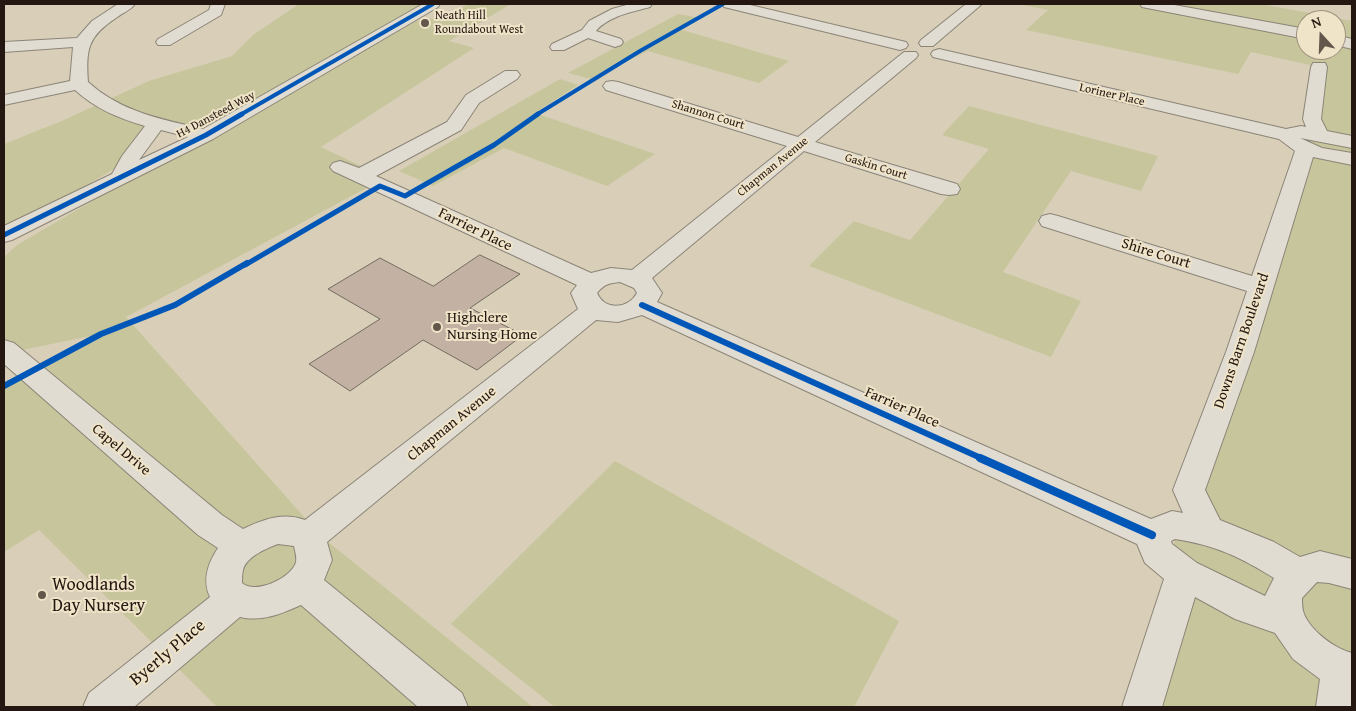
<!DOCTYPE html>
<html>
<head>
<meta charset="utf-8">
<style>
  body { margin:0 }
  #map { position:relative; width:1356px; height:711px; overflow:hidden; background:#d9cfb8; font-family:"Gentium Book Plus",serif }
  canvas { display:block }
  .frame { position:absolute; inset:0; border:5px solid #241711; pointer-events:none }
  .north { position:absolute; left:1296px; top:10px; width:50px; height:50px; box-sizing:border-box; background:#efe4c8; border:1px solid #9e927f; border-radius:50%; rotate:340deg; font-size:14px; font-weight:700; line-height:20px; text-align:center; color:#241711 }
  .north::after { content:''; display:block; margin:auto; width:18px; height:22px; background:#63574b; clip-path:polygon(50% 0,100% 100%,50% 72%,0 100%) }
</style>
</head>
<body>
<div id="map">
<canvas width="1356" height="711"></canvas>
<div class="frame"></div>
<div class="north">N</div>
</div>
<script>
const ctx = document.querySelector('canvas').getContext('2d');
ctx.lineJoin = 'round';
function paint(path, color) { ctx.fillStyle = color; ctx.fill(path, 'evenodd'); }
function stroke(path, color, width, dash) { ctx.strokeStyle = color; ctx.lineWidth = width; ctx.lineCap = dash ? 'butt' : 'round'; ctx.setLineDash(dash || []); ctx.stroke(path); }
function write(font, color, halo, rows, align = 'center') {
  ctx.font = font + ' "Gentium Book Plus",serif'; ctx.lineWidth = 4; ctx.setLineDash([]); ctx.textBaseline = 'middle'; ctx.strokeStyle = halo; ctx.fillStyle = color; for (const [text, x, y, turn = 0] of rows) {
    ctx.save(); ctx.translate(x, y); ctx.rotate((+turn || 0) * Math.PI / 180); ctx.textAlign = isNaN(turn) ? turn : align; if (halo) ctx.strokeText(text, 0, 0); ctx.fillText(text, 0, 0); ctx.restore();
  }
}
paint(new Path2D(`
  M299 4H433L401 23 448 16 468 4H511L449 41 474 48 321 147 365 168 372 185 126 317 322 537 533 707H217L39 530 4 552V385L90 336 8 353 4 357V257L17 245 205 135 156 124 129 160 60 201 4 231V144L64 120 149 81 232 56 253 35Z
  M1018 4H1261L1352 21V707H1129L1189 490 1262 287 1319 67 1251 52 1238 74 1026 30 1048 10ZM1306 20H1336V50H1306Z
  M678 14 700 18 682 30 789 61 759 83 648 51 591 79 568 73Z
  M560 79 578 85 535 113 655 154 607 186 504 148 433 186 399 171Z
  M969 106 1158 156 1141 191 1071 171 1003 272 1081 301 1051 357 809 266 854 221 910 240 989 149 942 135Z
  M615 461 899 621 854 707H555L451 624Z`), '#c7c59c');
const building = new Path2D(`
  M480 255 520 274 470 308 523 335 477 370 423 340 350 391 309 364 380 319 328 289 380 258 433 286Z`);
paint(building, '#c3b2a3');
stroke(building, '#726b5f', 1);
const minor = new Path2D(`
  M118 4H135C131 10 122 13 116 18 87 37 86 50 88 82 121 112 161 119 203 129L423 4H440L438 7 213 139 12 240 4 242V226L112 174 122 156 145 126C118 118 96 109 75 90L4 105V95L70 81 73 47 4 52V42L77 38 92 21ZM161 130 188 137 139 160Z
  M211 4H225L221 15 170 45H158L156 42 158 39 209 10Z
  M630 4H652L650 7C633 12 608 16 596 31L621 39 623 42 621 45 615 47 588 38 564 50H552L550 47 552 44 582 30 589 21 612 9Z
  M722 4H746L906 42 908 45 906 48 900 50 724 7Z
  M966 4H982L933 46H921L919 43 921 40Z
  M1140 4H1169L1306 29V39L1147 8 1142 7Z
  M1336 35 1352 39V49L1336 45Z
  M939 49 1286 129 1301 126 1306 127 1303 119 1311 67 1313 63H1325L1327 67 1321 119 1327 131 1352 136V148L1300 138 1322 148 1352 153V165L1313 157 1254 352 1205 490 1220 520 1274 542 1300 557 1320 551 1352 559V589L1329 583 1317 582 1302 598C1302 603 1302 609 1304 614 1311 631 1335 649 1352 653V707H1316L1320 679 1293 659 1275 633 1235 619 1195 597 1162 707H1122L1164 579 1145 563 1137 544 642 315 618 322 596 320 327 542 332 560 324 580 462 693 468 707H418L301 605C281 614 262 622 240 617L134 707H83L89 693 210 597C202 580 208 563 218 548L198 535 4 364V340L14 343 222 515 243 529C264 519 283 512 305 520L578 309 571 293 577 285 333 171 330 167 333 163 340 161 359 168 447 122 466 95 505 71H517L520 75 517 79 479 103 461 130 376 176 591 273 611 268 632 270 787 146 606 90 603 86 606 82 612 81 618 82 798 137 904 52H916L918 55 916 58 815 142 957 184 960 189 957 194 949 195 941 194 804 151 652 278 662 293 657 302 1151 519 1172 511 1183 513 1173 490 1226 352 1247 291 1042 226 1039 221 1042 216 1050 214 1058 216 1252 276 1295 151 1279 139 933 57 931 54 933 51ZM620 282 634 288 637 293C628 309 605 311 597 293 604 284 610 283 620 282ZM1175 539C1215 545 1240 557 1274 578L1265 596 1197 563 1172 544 1171 541ZM278 544 294 546C295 551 297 557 296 562 292 578 255 595 242 583 242 579 242 574 243 570 246 557 267 548 278 544Z`);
stroke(minor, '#8b8477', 2);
paint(minor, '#e1dcd1');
stroke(new Path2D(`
  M240 115 433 4
  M536 115 640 51 723 4`), '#0057b8', 4);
stroke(new Path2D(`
  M4 235 206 135 242 114
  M245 265 380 186 405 196 494 145 538 114`), '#0057b8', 5);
stroke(new Path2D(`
  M642 305 983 459
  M4 386 101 334 175 305 247 263`), '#0057b8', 6);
stroke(new Path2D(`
  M980 458 1152 535`), '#0057b8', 8);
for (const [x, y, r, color] of [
  [425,23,5,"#63574b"],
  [437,327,5,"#63574b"],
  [42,595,5,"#63574b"]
]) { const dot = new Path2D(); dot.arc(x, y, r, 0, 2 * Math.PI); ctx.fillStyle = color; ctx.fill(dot); stroke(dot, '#efe4c8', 2); }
write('12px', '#241711', '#efe4c8', [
  ["Neath Hill",435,16],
  ["Roundabout West",435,30]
], 'left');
write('12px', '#241711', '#efe4c8', [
  ["Loriner Place",1112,95,13],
  ["H4 Dansteed Way",216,115,-28],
  ["Shannon Court",708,115,17],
  ["Chapman Avenue",773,167,-39],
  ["Gaskin Court",876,167,17]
]);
write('15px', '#241711', '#efe4c8', [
  ["Farrier Place",475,230,26],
  ["Shire Court",1156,254,17],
  ["Downs Barn Boulevard",1242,341,-71],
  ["Farrier Place",902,408,24],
  ["Chapman Avenue",452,424,-39],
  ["Capel Drive",121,450,40]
]);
write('15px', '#241711', '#efe4c8', [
  ["Highclere",447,318],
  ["Nursing Home",447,335]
], 'left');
write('18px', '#241711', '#efe4c8', [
  ["Woodlands",52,585],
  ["Day Nursery",52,606]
], 'left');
write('18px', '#241711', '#efe4c8', [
  ["Byerly Place",168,653,-40]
]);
</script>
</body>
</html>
